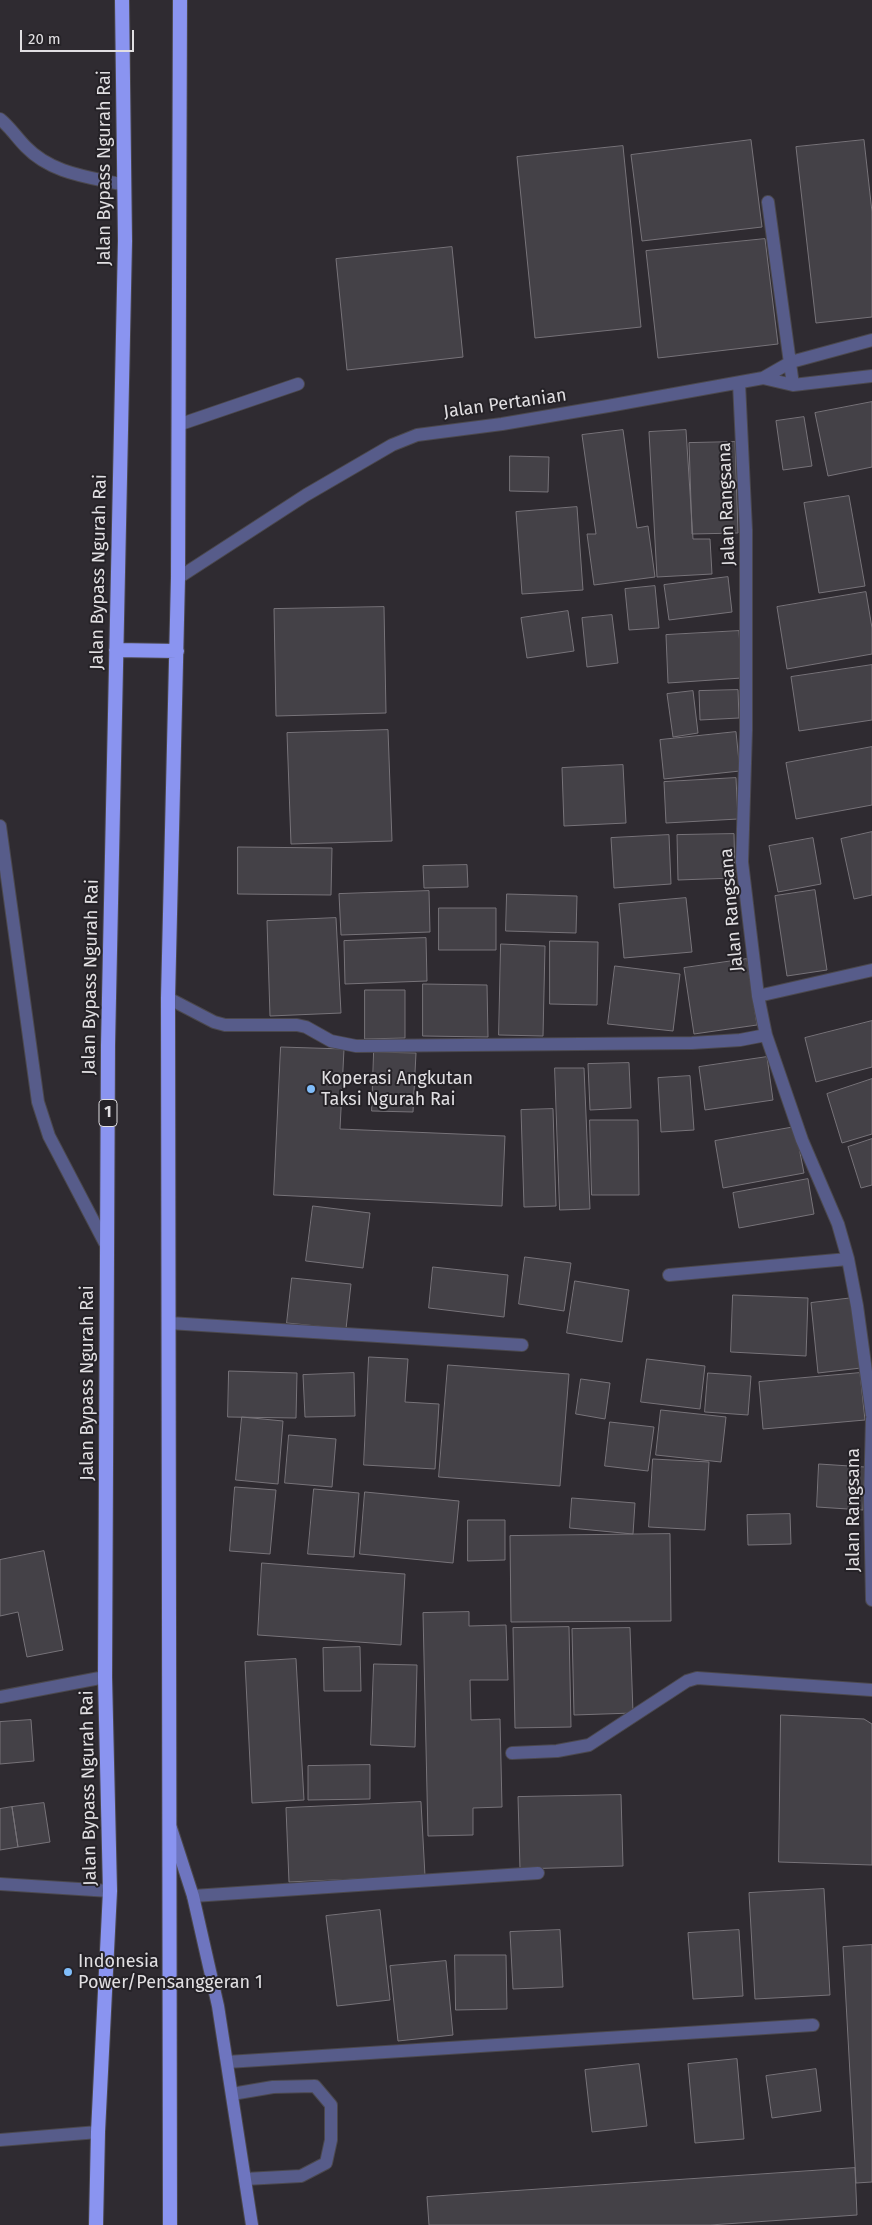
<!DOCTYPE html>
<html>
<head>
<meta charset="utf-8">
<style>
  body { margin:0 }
  #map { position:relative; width:872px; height:2225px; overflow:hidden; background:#2f2b31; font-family:"Fira Sans",sans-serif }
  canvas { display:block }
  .scale { position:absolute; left:20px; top:30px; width:114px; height:22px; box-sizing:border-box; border:2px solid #e1dfe2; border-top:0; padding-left:6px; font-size:15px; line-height:18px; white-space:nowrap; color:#e1dfe2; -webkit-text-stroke:4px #252227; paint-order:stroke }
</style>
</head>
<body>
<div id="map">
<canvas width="872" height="2225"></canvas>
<div class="scale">20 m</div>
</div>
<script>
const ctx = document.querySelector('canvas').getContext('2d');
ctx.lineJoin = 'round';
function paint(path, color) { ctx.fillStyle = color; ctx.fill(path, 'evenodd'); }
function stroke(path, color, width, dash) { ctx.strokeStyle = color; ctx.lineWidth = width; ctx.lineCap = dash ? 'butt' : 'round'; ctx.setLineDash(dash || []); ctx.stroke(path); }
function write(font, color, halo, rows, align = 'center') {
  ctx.font = font + ' "Fira Sans",sans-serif'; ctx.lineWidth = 4; ctx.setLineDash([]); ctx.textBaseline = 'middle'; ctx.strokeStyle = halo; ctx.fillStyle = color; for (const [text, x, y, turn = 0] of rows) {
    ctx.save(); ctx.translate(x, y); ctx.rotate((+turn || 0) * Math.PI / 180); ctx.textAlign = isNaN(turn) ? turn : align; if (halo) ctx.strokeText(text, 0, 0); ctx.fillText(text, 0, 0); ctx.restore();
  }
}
const building = new Path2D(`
  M751 140 762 227 642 241 631 155Z
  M864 140 872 212V317L816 323 796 147Z
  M623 146 641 327 535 338 517 157Z
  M765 239 778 344 658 358 646 251Z
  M452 247 463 357 347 370 336 259Z
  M872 402V467L828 476 815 413Z
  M804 417 812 466 783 470 776 421Z
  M623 430 637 528 648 526 655 577 594 585 587 534H596L582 435Z
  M686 430 693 539H710L712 574 657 577 649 432Z
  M735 442 738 533 692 534 689 443Z
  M510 456 549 457 548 492 510 491Z
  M849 496 865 586 819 593 804 503Z
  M577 507 583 590 522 594 516 512Z
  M728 577 732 612 669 620 664 585Z
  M655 586 659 628 629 630 625 589Z
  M866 592 872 628V654L787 669 777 607Z
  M384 607 386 713 276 716 274 609Z
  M568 611 574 651 527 658 521 618Z
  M612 615 618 663 587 667 582 618Z
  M739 631 742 678 668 683 666 635Z
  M872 665V720L799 731 791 677Z
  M738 690 739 718 700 720 699 691Z
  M693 691 698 733 673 737 667 694Z
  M388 730 392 841 291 844 287 733Z
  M736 732 740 771 664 779 660 740Z
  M872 747V805L796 819 786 763Z
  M623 765 626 823 564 826 562 768Z
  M736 778 738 819 666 823 664 782Z
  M872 832V895L854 899 841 839Z
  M734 834 735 878 678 880 677 835Z
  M669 835 671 884 614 888 611 838Z
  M813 838 821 884 778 892 769 846Z
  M238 847 332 848 331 895 238 894Z
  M467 865 468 887 424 888 423 866Z
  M815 890 827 970 787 976 775 896Z
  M429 891 430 932 341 935 339 894Z
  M507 894 577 896 576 933 506 931Z
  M686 898 692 952 624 958 619 904Z
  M439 908H496V950H439Z
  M336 918 341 1013 270 1016 267 921Z
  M426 938 427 981 345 984 344 941Z
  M550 941 598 942 597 1005 550 1004Z
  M501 944 545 946 543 1036 499 1035Z
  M747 959 757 1025 694 1034 684 968Z
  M615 966 680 974 673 1031 608 1024Z
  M423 984 487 985 488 1037 423 1036Z
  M365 990H405V1038L365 1039Z
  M872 1021V1067L816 1082 805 1038Z
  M281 1047 344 1049 340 1129 505 1136 502 1206 274 1195Z
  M374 1052 416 1053 413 1112 372 1111Z
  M767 1057 773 1100 705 1110 699 1067Z
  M629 1063 631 1108 590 1110 588 1064Z
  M555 1068H584L590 1209 560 1210Z
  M690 1076 694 1130 661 1132 658 1078Z
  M872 1079V1134L842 1143 827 1094Z
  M553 1109 556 1206 524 1207 521 1110Z
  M590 1120H638L639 1195H592Z
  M795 1127 804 1173 723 1188 715 1141Z
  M872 1139V1185L861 1188 848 1147Z
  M808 1179 814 1214 739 1228 733 1193Z
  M313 1206 370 1213 363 1268 306 1261Z
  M525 1257 571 1263 564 1311 519 1304Z
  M433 1267 508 1275 504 1317 429 1308Z
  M292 1278 351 1284 346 1329 287 1323Z
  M575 1281 629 1290 622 1342 567 1333Z
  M733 1295 808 1298 806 1356 731 1352Z
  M853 1298 861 1368 818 1373 811 1303Z
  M369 1357 408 1359 405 1402 439 1404 435 1469 364 1465Z
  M647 1359 705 1366 700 1409 641 1402Z
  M448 1365 569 1374 560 1486 439 1477Z
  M229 1371 297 1373 296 1418 228 1417Z
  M354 1373 355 1416 305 1417 303 1375Z
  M708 1373 751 1376 748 1415 705 1412Z
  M860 1373 865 1420 763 1429 759 1382Z
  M581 1379 610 1383 605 1419 576 1414Z
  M661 1410 726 1417 721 1462 656 1455Z
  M242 1417 283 1421 278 1484 236 1480Z
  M610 1422 654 1427 648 1471 605 1466Z
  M289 1435 336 1439 332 1487 285 1483Z
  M653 1459 709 1462 705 1530 649 1527Z
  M819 1464 865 1467 863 1510 817 1507Z
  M235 1487 276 1490 270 1554 230 1551Z
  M314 1489 359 1493 354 1557 308 1554Z
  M365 1492 459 1501 453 1563 360 1554Z
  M572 1498 635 1503 633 1534 570 1528Z
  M790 1514 791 1544 748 1545 747 1515Z
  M468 1520H505V1560L468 1561Z
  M670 1534 671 1621 511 1622 510 1536Z
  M44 1551 63 1650 27 1657 18 1612 0 1616V1560Z
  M262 1563 405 1574 401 1645 258 1635Z
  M469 1612V1626L506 1625 508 1680H470L471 1720 500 1719 502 1807 473 1808V1835L428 1836 423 1613Z
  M569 1627 571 1727 515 1728 513 1628Z
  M630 1628 633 1713 574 1715 572 1629Z
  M360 1647 361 1691H324L323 1648Z
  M296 1659 304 1800 252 1803 245 1662Z
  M374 1664 417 1665 415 1747 371 1745Z
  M781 1715 864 1719 872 1724V1865L779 1862Z
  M31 1720 34 1761 0 1764V1722Z
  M370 1765V1799L308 1800V1766Z
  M621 1795 623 1866 520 1869 518 1797Z
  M421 1802 425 1876 289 1882 286 1808Z
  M44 1803 50 1842 18 1847 12 1807Z
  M12 1807 18 1847 0 1850V1809Z
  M824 1889 830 1995 755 1999 749 1893Z
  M380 1910 390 2000 337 2006 326 1916Z
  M560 1930 563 1987 513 1989 510 1932Z
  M739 1930 743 1996 693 1999 688 1933Z
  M872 1945V2182L856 2183 843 1947Z
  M455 1955H506L507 2009 456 2010Z
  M446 1961 453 2035 398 2041 390 1966Z
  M737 2059 744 2139 695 2143 688 2064Z
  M639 2064 647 2126 592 2132 585 2070Z
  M816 2069 821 2111 772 2118 766 2076Z
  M855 2168 857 2215 710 2225H429L427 2197Z`);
paint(building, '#444147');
stroke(building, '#777379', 1);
const service = new Path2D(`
  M0 119C10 127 17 138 26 147 52 174 90 177 124 185
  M178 425 298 384
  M0 826 38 1102 49 1136 107 1247
  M232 2094 273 2087 315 2086 331 2105V2140L326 2163 301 2176 245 2179
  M0 2140 98 2132`);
const minor = new Path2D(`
  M768 202 793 385
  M763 378 791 362 872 340
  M739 383 746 530V730L742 862 758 996 766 1035 802 1140 838 1224 848 1259 857 1306 872 1415
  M178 578 306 495 392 445 417 435 502 424 608 406 763 378 793 385 872 376
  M758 996 872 970
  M168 998 214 1022 225 1025H297L306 1027 331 1041 356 1046 692 1043 740 1040 766 1035
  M669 1275 848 1259
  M169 1323 522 1345
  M872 1419 870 1498 872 1600
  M0 1697 105 1677
  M512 1753 557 1751 589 1745 687 1681 697 1678 872 1690
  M0 1884 110 1891
  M193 1896 538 1873
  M227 2062 813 2025`);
const secondary = new Path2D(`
  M171 1828 193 1896 218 2006 252 2225`);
const trunk = new Path2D(`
  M116 650 177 651
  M96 2225 98 2132 110 1891 105 1677 108 1045 125 241 122 0
  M170 2225 168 998 178 578 180 0`);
stroke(service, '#4b484d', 14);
stroke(minor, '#4b484d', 14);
stroke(secondary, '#4b484d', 14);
stroke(trunk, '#4b484d', 16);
stroke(service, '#575c8a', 12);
stroke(minor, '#575c8a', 12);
stroke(secondary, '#6e75bf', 12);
stroke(trunk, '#8a94f0', 14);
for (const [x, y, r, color] of [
  [311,1089,5,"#80bdfa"],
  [68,1972,5,"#80bdfa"]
]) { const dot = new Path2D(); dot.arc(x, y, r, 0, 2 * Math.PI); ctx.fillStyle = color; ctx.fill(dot); stroke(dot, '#252227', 2); }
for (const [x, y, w] of [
  [108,1113,18]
]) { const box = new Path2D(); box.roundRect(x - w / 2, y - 13.5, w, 27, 4); ctx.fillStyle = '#252227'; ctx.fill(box); stroke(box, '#e1dfe2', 1); }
write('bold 16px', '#e1dfe2', null, [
  ["1",108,1113]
]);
write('18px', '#e1dfe2', '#252227', [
  ["Jalan Bypass Ngurah Rai",105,168,-90],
  ["Jalan Pertanian",505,404,-8],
  ["Jalan Rangsana",727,504,-92],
  ["Jalan Bypass Ngurah Rai",99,572,-89],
  ["Jalan Rangsana",732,910,-95],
  ["Jalan Bypass Ngurah Rai",91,977,-89],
  ["Jalan Bypass Ngurah Rai",88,1383,-90],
  ["Jalan Rangsana",854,1510,-90],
  ["Jalan Bypass Ngurah Rai",89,1788,-91]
]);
write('18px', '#e1dfe2', '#252227', [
  ["Koperasi Angkutan",321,1079],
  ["Taksi Ngurah Rai",321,1100],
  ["Indonesia",78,1962],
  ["Power/Pensanggeran 1",78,1983]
], 'left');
</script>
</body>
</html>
